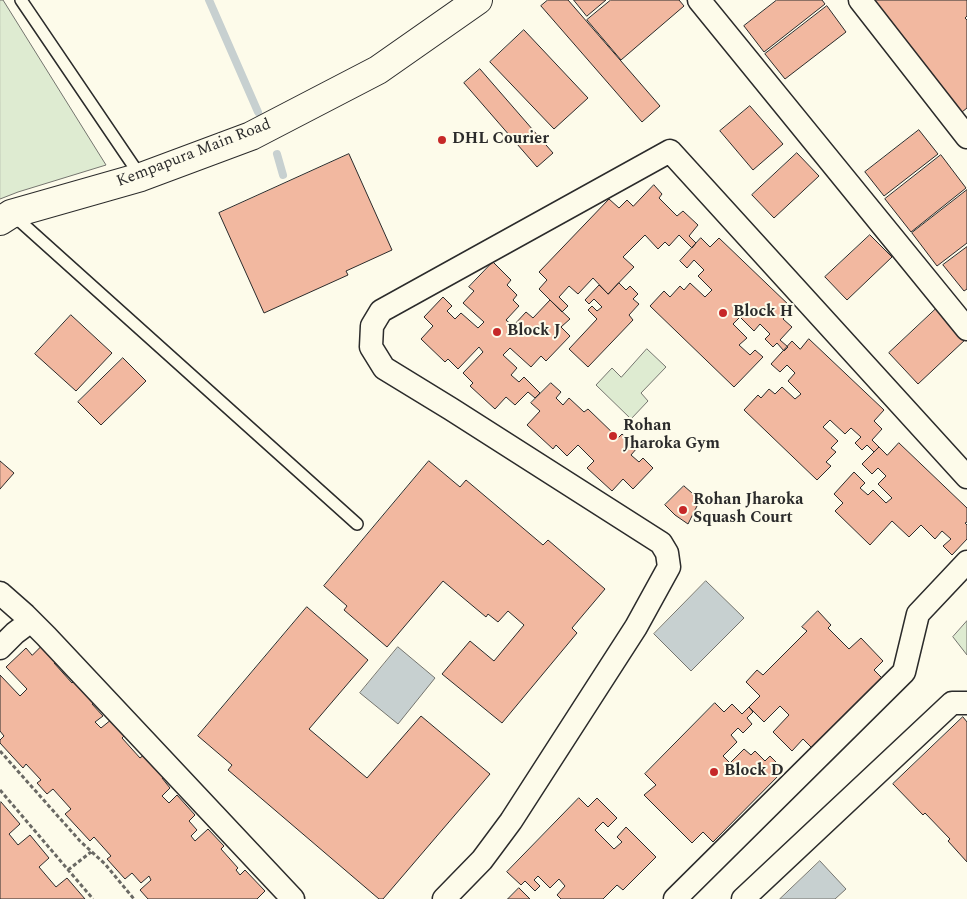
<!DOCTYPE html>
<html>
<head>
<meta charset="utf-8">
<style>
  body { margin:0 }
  canvas { display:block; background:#fdfbea }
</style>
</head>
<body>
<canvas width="967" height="899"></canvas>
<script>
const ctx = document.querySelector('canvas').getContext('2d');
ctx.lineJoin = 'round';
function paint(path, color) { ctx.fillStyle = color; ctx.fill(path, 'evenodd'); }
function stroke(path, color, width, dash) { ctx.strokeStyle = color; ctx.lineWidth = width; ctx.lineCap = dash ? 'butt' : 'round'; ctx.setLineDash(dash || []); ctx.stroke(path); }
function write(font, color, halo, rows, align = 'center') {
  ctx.font = font + ' Spectral,serif'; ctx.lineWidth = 4; ctx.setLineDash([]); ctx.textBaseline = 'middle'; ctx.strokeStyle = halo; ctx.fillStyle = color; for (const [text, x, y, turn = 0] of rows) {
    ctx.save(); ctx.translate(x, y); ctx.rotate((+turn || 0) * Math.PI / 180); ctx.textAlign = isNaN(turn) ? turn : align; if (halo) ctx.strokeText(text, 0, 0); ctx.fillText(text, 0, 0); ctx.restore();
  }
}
const green = new Path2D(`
  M0 0H3L106 165 18 192 0 199Z
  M647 349 666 367 641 393 648 401 631 419 596 385 612 368 621 377Z
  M967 621V655L953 637Z`);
paint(green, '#deebd1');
stroke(green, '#74746e', 1);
const water = new Path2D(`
  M706 581 744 618 691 671 654 634Z
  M398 647 435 678 398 724 360 693Z
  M820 861 846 889 835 899H780Z`);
paint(water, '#c7d0d0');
stroke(water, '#74746e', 1);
stroke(new Path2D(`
  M209 0 258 112
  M277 154 283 175`), '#c7d0d0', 8);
const building = new Path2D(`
  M548 0H568L660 106 642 122 541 6Z
  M574 0H606L587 16Z
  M611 0H679L684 6 621 60 587 20Z
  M777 0H822L825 4 764 52 744 26Z
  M875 0H967V16L965 18 967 20V108L962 112Z
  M827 6 846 32 785 79 765 54Z
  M524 30 588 98 554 129 490 62Z
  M480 69 553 153 537 167 464 83Z
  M750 106 783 144 753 170 720 131Z
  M919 130 938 154 884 196 865 172Z
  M797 153 819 176 774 218 752 195Z
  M349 154 392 250 346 271 348 275 264 313 219 213Z
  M941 155 966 188 911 232 885 199Z
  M654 185 662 194 659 198 677 216 683 211 698 225 689 236 696 243 692 248 679 235 669 246 665 242 658 249 645 235 623 257 634 267 608 294 593 278 578 294 569 286 559 297 568 306 562 312 539 289 547 280 539 272 609 199 619 208 627 200 633 206Z
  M967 190V243L937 266 912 233Z
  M870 235 892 257 847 300 825 277Z
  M701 238 710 247 719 238 792 308 783 319 792 327 780 340 788 347 784 351 777 343 773 347 765 339 770 334 760 324 754 331 740 317 733 324 747 338 739 345 750 355 755 350 763 357 734 387 650 306 664 291 670 297 680 286 684 290 690 283 705 297 712 290 698 276 704 270 694 260 687 268 680 261Z
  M967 247V289L964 291 943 265Z
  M493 262 511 280 507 285 517 295 513 300 519 306 506 320 513 326 526 312 533 318 550 300 570 319 561 327 570 336 546 361 541 356 531 367 510 348 503 355 517 368 511 375 519 382 524 377 540 393 535 398 528 392 515 405 506 397 495 409 470 386 473 383 463 373 483 352 479 347 458 369 448 359 445 362 421 339 433 326 424 317 443 297 452 306 447 311 455 319 461 313 478 328 484 322 463 303 474 291 469 287Z
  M619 283 626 290 630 286 638 294 633 299 639 304 629 315 633 320 588 367 569 349 597 319 588 310 592 306 597 311 602 307 594 299 589 304 585 300 599 285 608 294Z
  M937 308 966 339 918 384 889 353Z
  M71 315 112 353 76 391 35 354Z
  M809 339 884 410 874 421 882 429 872 440 879 447 874 452 867 445 862 450 855 443 861 437 851 428 845 434 830 420 823 427 838 441 831 448 836 452 826 462 831 466 817 480 744 410 758 395 761 398 769 389 775 394 782 387 795 399 801 394 788 381 795 373 787 365 780 372 771 364 792 341 800 349Z
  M123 358 146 381 101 425 78 402Z
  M551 383 561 392 556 398 563 405 569 398 584 412 588 409 618 438 622 434 637 448 631 455 639 462 643 458 653 468 633 489 623 479 612 491 587 468 594 461 578 445 567 456 556 445 553 449 527 425 540 411 531 403Z
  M899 443 967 508V522L965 523 967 525V539L952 555 943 546 951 539 942 531 935 539 921 525 909 537 892 521 870 545 835 511 843 503 834 494 854 472 865 483 860 488 868 495 873 490 886 503 892 498 878 484 886 476 878 468 872 474 862 464 879 447 887 455Z
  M0 461 14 473 0 489Z
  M429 461 460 487 466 480 543 545 548 540 605 589 572 628 577 633 502 723 442 674 470 641 494 661 524 625 508 611 498 622 488 614 486 617 443 581 387 647 344 610 347 606 324 586Z
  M684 486 700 500 688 524 675 515 665 505Z
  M307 607 368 660 309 729 367 778 421 716 490 774 383 899H379L228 770 232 765 198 736Z
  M818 611 831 625 828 628 849 649 861 638 883 661 874 670 882 678 813 749 803 739 792 751 773 732 789 715 780 706 764 722 749 707 760 696 746 682 757 670 763 675 807 631 802 627Z
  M44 644 58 660 54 663 72 683 76 679 96 701 92 704 103 716 95 722 101 728 112 719 126 734 122 738 140 758 145 754 165 776 162 778 170 788 162 796 169 803 177 795 195 815 189 821 197 830 191 836 195 841 208 829 224 846 221 849 238 868 236 870 240 875 245 870 265 891 257 899H148L140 890 151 880 149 876 141 883 132 873 125 879 107 859 111 856 94 837 90 841 65 814 71 809 53 789 47 794 37 783 41 780 26 764 23 768 0 743V740L4 736 0 731V675L20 696 27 689 6 667 26 648 32 655Z
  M715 703 724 712 732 704 742 714 749 707 753 712 747 718 752 724 743 733 738 728 731 735 737 742 723 756 730 763 744 749 751 755 755 751 765 761 770 756 784 770 713 842 703 832 692 843 644 795 656 785 645 774Z
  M963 717 967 722V862L948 841 950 839 925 813 923 815 893 784Z
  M579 798 588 807 597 798 617 818 608 827 603 822 595 830 614 849 622 842 617 837 626 827 656 857 623 890 617 885 603 899H561L557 895 565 886 559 879 550 888 538 876 534 880 540 886 535 891 525 881 521 885 507 872Z
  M1 802 20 824 9 834 18 845 30 835 49 858 39 867 56 887 67 878 85 899H0V803Z
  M519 888 530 899H508Z`);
paint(building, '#f2b8a0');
stroke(building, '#2b2b2b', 1);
const service = new Path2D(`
  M21 0 141 177
  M13 215 357 524`);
const minor = new Path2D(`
  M699 0 967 329
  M860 0 967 137
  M0 593 25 615 46 636 293 899
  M0 648 15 633 31 621
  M444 899 482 860 511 821 636 627 669 567 667 553 661 543 451 409 384 368 371 347 372 326 381 311 670 151 967 477
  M675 899 904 672 918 614 967 562
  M743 899 952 703H967`);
const tertiary = new Path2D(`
  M0 221 11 214 141 177 251 136 378 70 478 0`);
stroke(service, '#2b2b2b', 14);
stroke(minor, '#2b2b2b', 25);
stroke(tertiary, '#2b2b2b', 30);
stroke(new Path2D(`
  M0 751 80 841 105 864 134 899
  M0 790 93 899
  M68 870 91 852`), '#6a6964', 3, [4, 2.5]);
stroke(service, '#fdfbea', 11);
stroke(minor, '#fdfbea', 22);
stroke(tertiary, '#fdfbea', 28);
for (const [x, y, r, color] of [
  [442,140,5,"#c62828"],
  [723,313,5,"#c62828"],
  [497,332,5,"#c62828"],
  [613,436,5,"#c62828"],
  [683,510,5,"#c62828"],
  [714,772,5,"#c62828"]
]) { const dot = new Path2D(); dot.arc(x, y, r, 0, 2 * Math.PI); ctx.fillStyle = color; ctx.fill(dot); stroke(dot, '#fdfbea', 2); }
write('bold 16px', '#2b2b2b', '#fdfbea', [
  ["DHL Courier",452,140],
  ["Block H",733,313],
  ["Block J",507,332],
  ["Rohan",623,427],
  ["Jharoka Gym",623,445],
  ["Rohan Jharoka",693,501],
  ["Squash Court",693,519],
  ["Block D",724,772]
], 'left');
write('16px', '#2b2b2b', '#fdfbea', [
  ["Kempapura Main Road",194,154,-21]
]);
</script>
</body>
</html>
